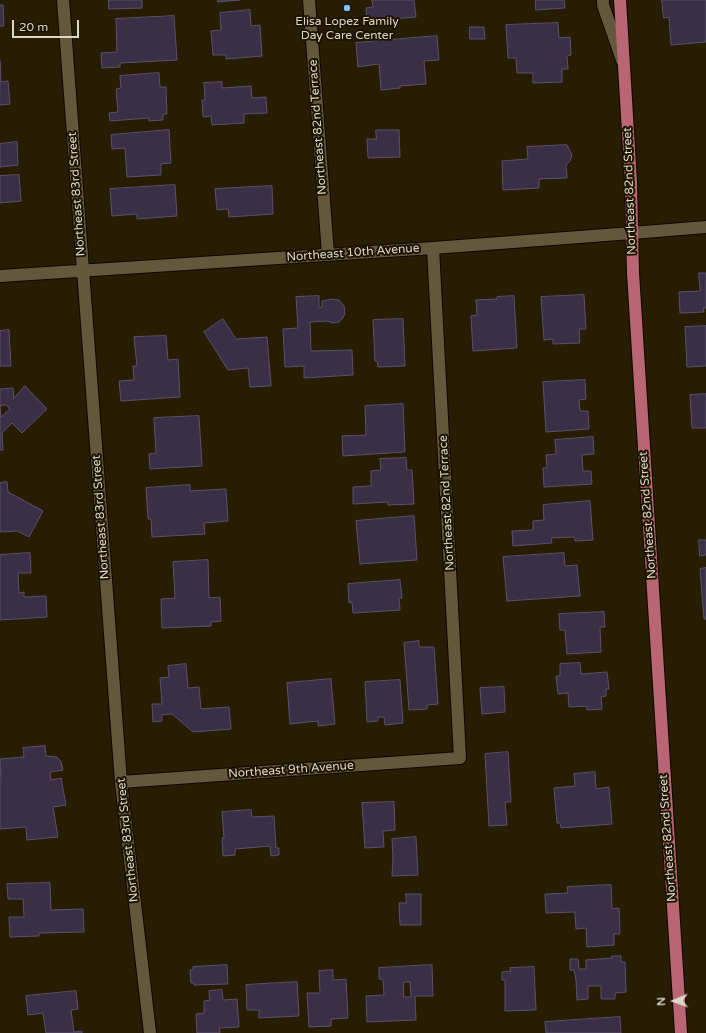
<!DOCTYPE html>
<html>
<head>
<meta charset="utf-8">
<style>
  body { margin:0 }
  #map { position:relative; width:706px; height:1033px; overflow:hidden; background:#271d02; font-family:"Varela Round",sans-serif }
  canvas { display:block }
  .north { position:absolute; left:654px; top:981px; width:40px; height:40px; -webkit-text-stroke:3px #1d1400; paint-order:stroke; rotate:268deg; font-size:11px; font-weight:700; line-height:16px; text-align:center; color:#dcd6c6 }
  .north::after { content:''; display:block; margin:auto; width:14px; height:18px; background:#dcd6c6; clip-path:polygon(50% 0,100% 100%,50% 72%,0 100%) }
  .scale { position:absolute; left:12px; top:20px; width:67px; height:18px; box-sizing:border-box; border:2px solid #dcd6c6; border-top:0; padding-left:5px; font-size:12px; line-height:14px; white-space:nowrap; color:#dcd6c6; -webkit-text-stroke:3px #1d1400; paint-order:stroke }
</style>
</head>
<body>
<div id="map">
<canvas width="706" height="1033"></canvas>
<div class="north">N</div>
<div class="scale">20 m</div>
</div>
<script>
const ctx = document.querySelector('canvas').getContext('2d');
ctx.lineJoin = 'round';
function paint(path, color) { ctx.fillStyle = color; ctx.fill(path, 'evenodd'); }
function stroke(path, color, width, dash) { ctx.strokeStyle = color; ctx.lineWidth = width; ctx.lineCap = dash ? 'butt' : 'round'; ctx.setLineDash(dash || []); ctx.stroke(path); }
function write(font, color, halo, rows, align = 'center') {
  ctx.font = font + ' "Varela Round",sans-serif'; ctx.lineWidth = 4; ctx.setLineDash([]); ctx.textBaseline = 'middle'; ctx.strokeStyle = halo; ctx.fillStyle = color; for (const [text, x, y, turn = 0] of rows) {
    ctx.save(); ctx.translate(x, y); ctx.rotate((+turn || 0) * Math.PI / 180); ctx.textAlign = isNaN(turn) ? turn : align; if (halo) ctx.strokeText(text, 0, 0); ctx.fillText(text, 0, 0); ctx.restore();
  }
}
const building = new Path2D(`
  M109 0H142V8L109 9Z
  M218 0H240L218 2Z
  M372 0H414L416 17 367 21 366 8 373 7Z
  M536 0H564L565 8 536 10Z
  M662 0H706V42L671 45 669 17 664 18Z
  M0 5H3L4 26H0Z
  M250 10 251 26 260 25 262 56 226 59V55H213L211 31 221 30 220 13Z
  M174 16 177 60 120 63V67L102 68 101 53 117 52 116 19Z
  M558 23 559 38 570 37 571 55 567 56 568 69H562V82L533 83V73H517L516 58H508L506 25Z
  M470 27H484L485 39H470Z
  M437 36 439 60 424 61 426 84 400 86V88L381 90 379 64 358 67 356 43Z
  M0 61 1 82 8 81 10 104 0 105Z
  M159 73 160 87H166L167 114H163V120L149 121V118L110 121 109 113 118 112 116 89 121 88 120 76Z
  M222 82V88L251 86 252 98 266 97 267 113 244 114V123L212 125 211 116 203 117 202 100H205L204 83Z
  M169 130 171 163 161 164V175L127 177 125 148 112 149 111 135Z
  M376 130H399L400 157 368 158 367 139H376Z
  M17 142 18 165 0 167V144Z
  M567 145 572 155 570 161 566 165 567 178 539 179V188L503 190 502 161 528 159 527 147Z
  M19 175 21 201 0 203V176Z
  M175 185 177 216 137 219V214L112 216 110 189Z
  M272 186 273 214 229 217 228 209 217 210 215 189Z
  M699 273H706V308H703L704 312 680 313 679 292 700 291Z
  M584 295 586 329H579L580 343 553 344V339L544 340 541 297Z
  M319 296V308L322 307V301L332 299 339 300 344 306 345 314 342 319 339 322 333 323 327 321 310 322 311 351 352 350 353 375 304 378V366L285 367 283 329 298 328 296 297Z
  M514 296 517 348 473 351 471 316 477 315 476 300 497 299V297Z
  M223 319 236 339 267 337 271 386 250 387 248 368 228 370 204 332Z
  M403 319 405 366 378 367 377 361H375L373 320Z
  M706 326V366L687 367 685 327Z
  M9 330 11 366H0V331Z
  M166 336 168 360 178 359 180 397 121 401 119 381 134 380 133 366H137L134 337Z
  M585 380 586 399 579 400 580 411H588L589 429 546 432 543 382Z
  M25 386 47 409 22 433 12 423 2 433 3 450H0V389L13 388 14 398ZM6 405 10 409 1 417 0 406Z
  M706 394V428H692L690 395Z
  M403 404 405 452 343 456 342 436 366 435 365 406Z
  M199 416 202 466 150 469 149 454 156 453 154 418Z
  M593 437 594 454 582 455 583 471H591L592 484 544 487 543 468H547L546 455 556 454 555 440Z
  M406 458 407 470H412L414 504 388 505V502L353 504V487L371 486V471L381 470 380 459Z
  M7 482 8 492 43 511 29 537 17 531 0 532V483Z
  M190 485V491L226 489 228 521 204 523 205 534 152 537 151 519H148L146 488Z
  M590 501 593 540 575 541 574 537 551 538 552 543 513 546 512 531 533 530V521L544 520 543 505Z
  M414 516 417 560 360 564 356 521Z
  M699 540H706V555L700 556Z
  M30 553 31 573H18L19 593 24 592V597L46 596 47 617 0 620V555Z
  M564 553 565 566 577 565 580 596 507 601 503 557Z
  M208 560 209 598 220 597 221 621 211 622V626L162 628 161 599 175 598 173 562Z
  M706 568V619H704L700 569Z
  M400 580 402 598H399L400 610 353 613 352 602 349 603 348 584Z
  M604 612 605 627H600L601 652 567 654 565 630H560L559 614Z
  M419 641V647H434L438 704 427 705V709L409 710 404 643Z
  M580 663 581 674 607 672 609 689H606V696L601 697 602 709 587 710V706L569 707 568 693 558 694 556 676H560V664Z
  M186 664 188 688 199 687 201 709 229 707 231 729 193 732 172 714 162 715V721L153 722 152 704H162L160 678 169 677 168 666Z
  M331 679 335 724 318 726V721L290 724 287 683Z
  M400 680 403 723 385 725 384 717H378V721L367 722 365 682Z
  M504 687 505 712 482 714 480 688Z
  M45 746 46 756 57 757 61 762 63 770 50 772 51 780 61 778 66 805 53 807 58 837 27 840 26 827 0 829V781H1L0 759 24 757 23 748Z
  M508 752 511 802H505L507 825 489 826 485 754Z
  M595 772 596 789 609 787 612 824 561 828 560 823H557L554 788 575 786 574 774Z
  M394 802 395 830 383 831 384 847 365 848 362 803Z
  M251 810 252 817 274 816 276 848H279V855L271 856 270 846 235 849V855L223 856 222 838H224L222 812Z
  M416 837 418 875 392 876 393 858 392 839Z
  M50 883 51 910 83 909 84 932 39 933V936L10 937 9 917H24L23 899H8L7 884Z
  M611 885 612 909 619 908 620 934H614V945L587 947 586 928 576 929 575 912 546 913 545 894 568 893 567 887Z
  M406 894H421V925H400L399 903H406Z
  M612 956H621V962H625L626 992 615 993V999H601V986H588V999L577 1000 576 980 574 970H570V959H578L579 969H586V960L612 958Z
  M227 965 228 984 194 985V983H191L190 970H193V967Z
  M432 965 433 996H415L416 1020 367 1022 366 996 384 995 383 979H379V968ZM404 982H410L411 997H404Z
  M534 967 536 1010 505 1011V980H502V972L511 971 510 968Z
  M333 970V980L346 979 348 1018 331 1019V1026L309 1027 307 993H320L319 971Z
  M297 982 299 1016 259 1018V1010H247L246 985Z
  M222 990 223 1000 237 999 239 1027 219 1028 220 1033H197L196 1014 204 1013V1001L210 1000 209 991Z
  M76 991 78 1009 71 1010 74 1032 82 1031V1033H46L43 1013 28 1015 26 996Z
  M620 1017 621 1033H546L545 1022Z`);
paint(building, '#3b2f47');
stroke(building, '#5d506b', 1);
const minor = new Path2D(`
  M63 0 121 782 150 1033
  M309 0 328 254
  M603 0V5L622 60
  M0 276 433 248 632 233 706 227
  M121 782 460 758 433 248`);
const major = new Path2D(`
  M620 0 631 182 633 273 681 1033`);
stroke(minor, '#0f0700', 14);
stroke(major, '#0f0700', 14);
stroke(minor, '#63583c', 12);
stroke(major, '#b96573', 12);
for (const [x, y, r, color] of [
  [347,8,4,"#87bbfb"]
]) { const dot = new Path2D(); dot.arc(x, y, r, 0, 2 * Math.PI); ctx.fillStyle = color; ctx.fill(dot); stroke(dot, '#1d1400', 1.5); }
write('12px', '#dcd6c6', '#1d1400', [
  ["Elisa Lopez Family",347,22],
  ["Day Care Center",347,36]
]);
write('12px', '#dcd6c6', '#1d1400', [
  ["Northeast 82nd Terrace",318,127,-94],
  ["Northeast 82nd Street",630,191,-92],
  ["Northeast 83rd Street",77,194,-94],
  ["Northeast 10th Avenue",353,253,-4],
  ["Northeast 82nd Terrace",447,503,-93],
  ["Northeast 82nd Street",648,515,-94],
  ["Northeast 83rd Street",101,517,-94],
  ["Northeast 9th Avenue",291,770,-4],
  ["Northeast 82nd Street",668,838,-94],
  ["Northeast 83rd Street",128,840,-96]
]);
</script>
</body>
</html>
